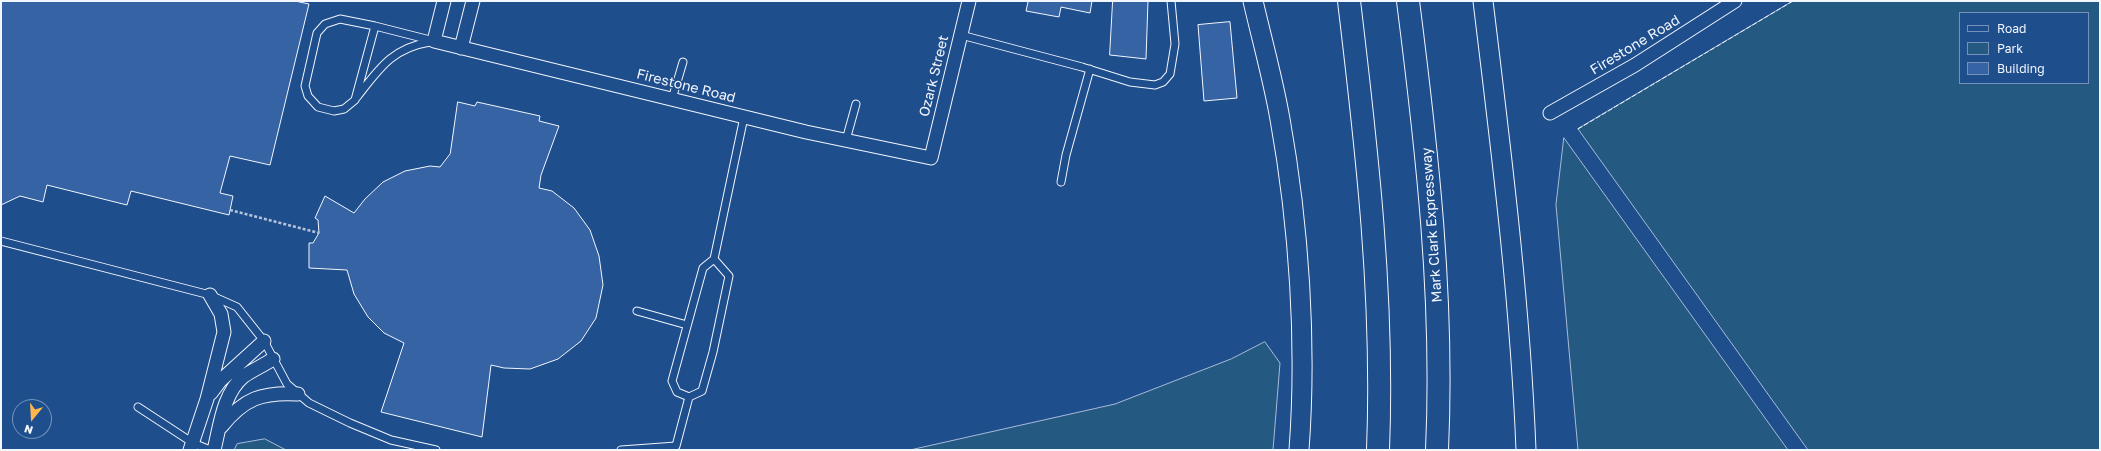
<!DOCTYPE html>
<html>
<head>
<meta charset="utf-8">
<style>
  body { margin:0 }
  #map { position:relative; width:2101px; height:451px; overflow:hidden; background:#1f4e8c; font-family:"Golos Text",sans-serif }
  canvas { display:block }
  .frame { position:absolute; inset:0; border:2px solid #f2f6ff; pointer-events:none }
  .legend { position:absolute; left:1959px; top:12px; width:130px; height:72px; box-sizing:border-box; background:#1f4e8c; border:1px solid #7391ba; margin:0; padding:5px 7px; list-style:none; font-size:12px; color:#f2f6ff }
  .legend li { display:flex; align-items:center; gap:8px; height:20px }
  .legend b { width:20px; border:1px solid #7391ba }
  .north { position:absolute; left:12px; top:399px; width:40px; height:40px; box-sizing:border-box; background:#1f4e8c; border:1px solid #7391ba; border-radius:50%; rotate:198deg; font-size:11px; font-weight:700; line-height:16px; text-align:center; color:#f2f6ff }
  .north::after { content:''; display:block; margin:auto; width:14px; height:18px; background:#ffb74d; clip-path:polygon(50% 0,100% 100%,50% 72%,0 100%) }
</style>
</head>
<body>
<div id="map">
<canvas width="2101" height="451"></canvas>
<div class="frame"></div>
<ul class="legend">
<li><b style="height:5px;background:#1f4e8c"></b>Road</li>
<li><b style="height:11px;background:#245a82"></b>Park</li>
<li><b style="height:11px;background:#3563a3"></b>Building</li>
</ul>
<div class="north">N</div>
</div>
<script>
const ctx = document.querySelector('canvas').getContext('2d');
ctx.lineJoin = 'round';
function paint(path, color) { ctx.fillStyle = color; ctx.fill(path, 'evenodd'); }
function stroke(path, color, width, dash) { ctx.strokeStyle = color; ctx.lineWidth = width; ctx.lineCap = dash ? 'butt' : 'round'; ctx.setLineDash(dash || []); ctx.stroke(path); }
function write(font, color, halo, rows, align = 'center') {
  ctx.font = font + ' "Golos Text",sans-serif'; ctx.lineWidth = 3; ctx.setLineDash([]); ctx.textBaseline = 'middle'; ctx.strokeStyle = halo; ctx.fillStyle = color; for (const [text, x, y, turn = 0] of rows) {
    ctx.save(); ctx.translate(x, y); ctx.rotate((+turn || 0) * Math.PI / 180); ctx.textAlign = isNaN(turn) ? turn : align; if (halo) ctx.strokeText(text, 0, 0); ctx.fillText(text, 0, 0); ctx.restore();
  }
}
const green = new Path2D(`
  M1793 1H2100V450H1808L1578 129ZM1960 13H2088V83H1960Z
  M1564 138 1788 450H1578L1556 205Z
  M1265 342 1280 363 1273 450H910L1115 404 1231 359Z
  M265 439 286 450H234L237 444Z`);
paint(green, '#245a82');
stroke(green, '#a8bbd7', 1);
const building = new Path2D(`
  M1 1H295L309 4 270 165 230 156 220 193 233 196 229 215 131 191 127 205 47 185 43 202 20 196 1 205Z
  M1023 1H1092L1090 13 1061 7 1059 17 1026 11 1028 2Z
  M1113 1H1148L1146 59 1110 55Z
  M1230 22 1237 98 1204 101 1198 25Z
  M458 102 475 106 477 102 540 116 539 121 559 126 541 175 539 188 552 191 574 208 590 230 599 256 603 285 596 318 581 341 558 359 530 369 504 368 491 365 482 437 381 412 404 343 384 333 368 317 354 294 347 270 309 268V243H313L319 233 318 220 315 218 325 196 354 213 365 199 383 182 405 171 430 166 440 167 450 154Z`);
paint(building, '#3563a3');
stroke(building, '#f2f6ff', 1);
const lane = new Path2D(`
  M375 26 355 100 344 109 334 111 318 107 308 96 305 86 317 33 325 24 340 19 375 26 434 41
  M961 35 1082 67 1130 82 1155 85 1163 82 1170 74 1175 44 1171 1
  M357 97C379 69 392 48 430 42
  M672 99 683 62
  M846 140 856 104
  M1061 182 1066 155 1090 69
  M1 241 210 295 237 307 264 341 287 384 309 403 350 423 391 440 436 450
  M637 311 687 325
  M689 397 677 392 672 381 703 268 714 259
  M138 407 193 443 210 450
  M621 450 676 446 689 397 702 391 713 352 729 276 714 259 744 117`);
const street = new Path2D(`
  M444 1 434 41 806 132 931 158 969 1
  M461 48 473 1
  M1550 113 1635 65 1735 1
  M211 393 220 381 264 341
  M221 427C244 398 262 392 298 394
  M190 450 207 399 224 332 221 314 210 295
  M214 450C220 426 223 393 244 376 253 370 264 365 273 359`);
const secondary = new Path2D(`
  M1253 1C1262 40 1273 79 1280 119 1299 225 1307 343 1299 450
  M1483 1C1501 150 1520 299 1526 450`);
const highway = new Path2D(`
  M1349 1C1367 151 1384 299 1378 450
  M1408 1C1427 150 1444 299 1437 450`);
stroke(lane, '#f2f6ff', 9);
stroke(street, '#f2f6ff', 15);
stroke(secondary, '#f2f6ff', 21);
stroke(highway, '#f2f6ff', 24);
stroke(new Path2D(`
  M230 210 319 233`), '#b3c4dc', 2.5, [3, 2]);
stroke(lane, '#1f4e8c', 7);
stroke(street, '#1f4e8c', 13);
stroke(secondary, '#1f4e8c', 19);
stroke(highway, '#1f4e8c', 22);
stroke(new Path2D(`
  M1578 129 1793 1`), '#f2f6ff', 1, [5, 2]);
write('14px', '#f2f6ff', '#1f4e8c', [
  ["Firestone Road",1635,45,-31],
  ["Ozark Street",934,76,-76],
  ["Firestone Road",686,86,14],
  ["Mark Clark Expressway",1432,225,-94]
]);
</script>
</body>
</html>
